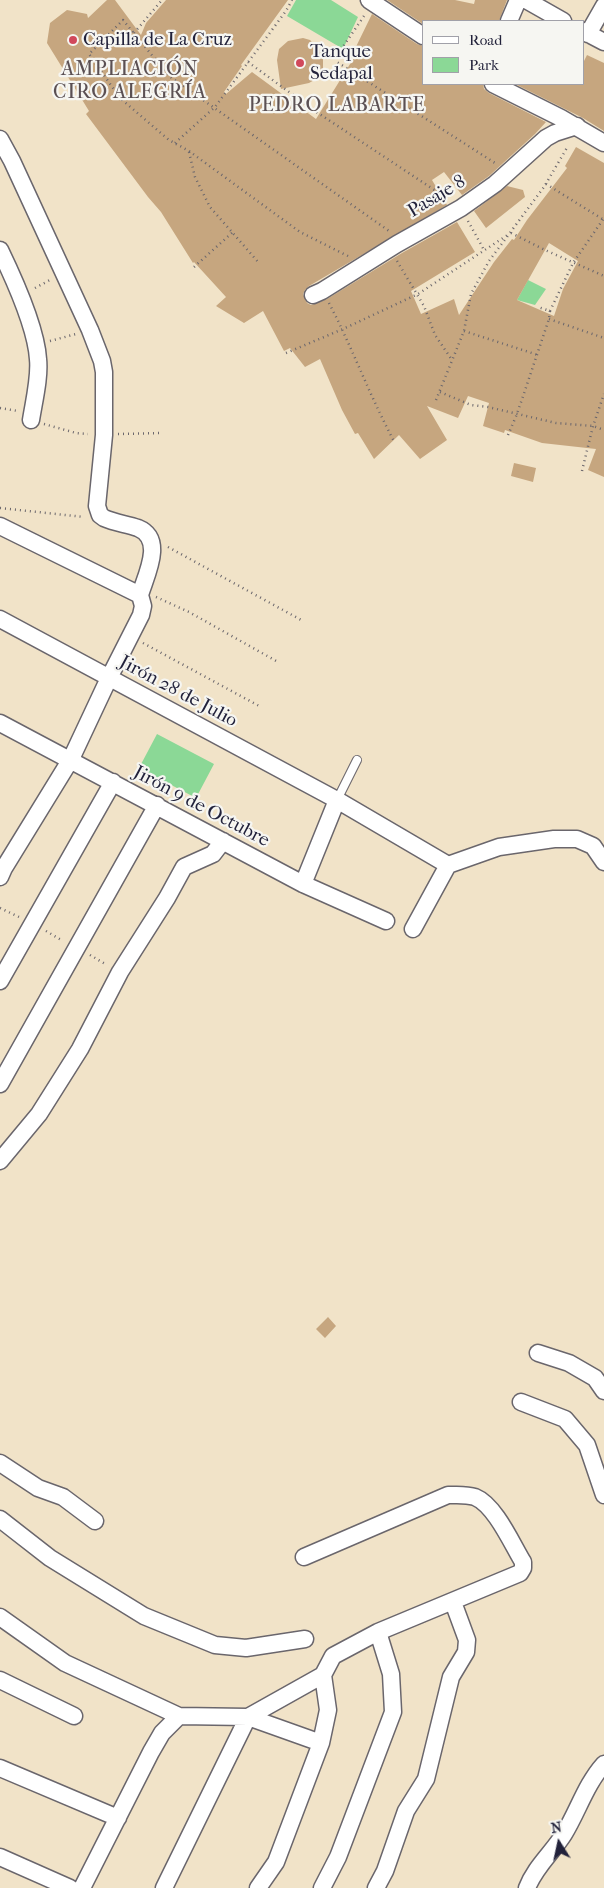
<!DOCTYPE html>
<html>
<head>
<meta charset="utf-8">
<style>
  body { margin:0 }
  #map { position:relative; width:604px; height:1888px; overflow:hidden; background:#f1e3c8; font-family:"IM FELL French Canon",serif }
  canvas { display:block }
  .legend { position:absolute; left:422px; top:20px; width:162px; height:65px; box-sizing:border-box; background:#f6f6f2; border:1px solid #a1a1a9; margin:0; padding:6px 9px; list-style:none; font-size:15px; color:#22223b }
  .legend li { display:flex; align-items:center; gap:10px; height:25px }
  .legend b { width:25px; border:1px solid #a1a1a9 }
  .north { position:absolute; left:534px; top:1818px; width:50px; height:50px; -webkit-text-stroke:4px #f6f6f2; paint-order:stroke; rotate:350deg; font-size:14px; font-weight:700; line-height:20px; text-align:center; color:#22223b }
  .north::after { content:''; display:block; margin:auto; width:18px; height:22px; background:#22223b; clip-path:polygon(50% 0,100% 100%,50% 72%,0 100%) }
</style>
</head>
<body>
<div id="map">
<canvas width="604" height="1888"></canvas>
<ul class="legend">
<li><b style="height:6px;background:#fff"></b>Road</li>
<li><b style="height:14px;background:#8bd896"></b>Park</li>
</ul>
<div class="north">N</div>
</div>
<script>
const ctx = document.querySelector('canvas').getContext('2d');
ctx.lineJoin = 'round';
function paint(path, color) { ctx.fillStyle = color; ctx.fill(path, 'evenodd'); }
function stroke(path, color, width, dash) { ctx.strokeStyle = color; ctx.lineWidth = width; ctx.lineCap = dash ? 'butt' : 'round'; ctx.setLineDash(dash || []); ctx.stroke(path); }
function write(font, color, halo, rows, align = 'center') {
  ctx.font = font + ' "IM FELL French Canon",serif'; ctx.lineWidth = 4.5; ctx.setLineDash([]); ctx.textBaseline = 'middle'; ctx.strokeStyle = halo; ctx.fillStyle = color; for (const [text, x, y, turn = 0] of rows) {
    ctx.save(); ctx.translate(x, y); ctx.rotate((+turn || 0) * Math.PI / 180); ctx.textAlign = isNaN(turn) ? turn : align; if (halo) ctx.strokeText(text, 0, 0); ctx.fillText(text, 0, 0); ctx.restore();
  }
}
paint(new Path2D(`
  M296 0H331L358 17 343 49 287 16Z
  M528 280 546 289 535 305 517 300Z
  M157 734 214 764 196 798 139 768Z`), '#8bd896');
paint(new Path2D(`
  M107 0H115L141 35 146 23 166 0H288L241 65 242 66 224 92 226 94 252 72 316 119 355 56 350 59 372 14 417 44 423 46V84H483L484 89 489 93 546 122 535 134 489 176 462 195 444 172 432 180 447 205 309 286 305 290 303 294 307 303 311 305 327 299 402 253 457 222 475 252 411 291 421 314 454 299 459 315 494 262 512 239 514 240 527 220 567 168 565 166 576 147 604 163V477L588 470 596 449 542 443 505 430 504 433 483 426 489 403 468 396 458 418 427 406 447 440 420 459 399 435 374 459 358 433 355 434 342 410 320 359 305 367 290 348 284 351 263 311 244 323 216 306 226 297 194 262 193 263 161 212 148 197 86 114 89 111 47 43 50 23 67 10 87 14 88 18ZM549 243 578 261 563 289 554 316 517 300Z
  M387 0H455L474 4 475 0H507L499 21H423V24Z
  M303 38 310 40 321 51 323 58V75L309 83 281 89 277 60 279 49 288 41Z
  M587 55 604 63V131L583 118 515 84H583V63Z
  M507 186 523 190 525 197 486 228 474 211Z
  M514 463 536 468 533 482 511 476Z
  M328 1317 336 1326 325 1338 316 1329Z`), '#c6a67f');
const lane = new Path2D(`
  M337 800 357 760`);
const street = new Path2D(`
  M369 0 423 36
  M526 0 563 21
  M509 21 518 0
  M583 31 604 42
  M588 34 604 6
  M493 84 561 118 604 143
  M0 139 12 161 90 330 102 361 104 372V435L97 506 100 515 104 518C115 523 127 524 138 528 165 539 146 575 140 595
  M0 250C14 279 36 327 38 359 40 377 34 401 31 420
  M313 295 322 291 397 244 461 208 495 184 546 138 555 133 577 126
  M0 526 140 595 143 606 141 615 109 678 71 759 4 868 0 877
  M0 619 337 800 448 865 499 847 554 839H577L593 846 604 862
  M0 723 303 884 386 921
  M303 884 337 800
  M413 929 448 865
  M0 981 113 782
  M0 1084 157 805
  M0 1161 39 1114 80 1049 120 972 167 898 184 867 213 854 223 841
  M538 1353 569 1363 595 1378 604 1391
  M521 1402 565 1419 587 1445 604 1495
  M0 1463 38 1488 63 1497 95 1521
  M0 1519 50 1558 144 1616 215 1645 246 1648 305 1639
  M0 1617 65 1663 179 1716
  M0 1680 74 1716
  M0 1768 118 1818
  M0 1857 70 1888
  M82 1888 151 1752 162 1733 179 1716 248 1717 323 1675 333 1656 378 1632 520 1573 523 1568V1562C512 1544 495 1505 475 1497 466 1494 457 1495 448 1495L304 1557
  M164 1888 248 1717 321 1743
  M258 1888 276 1862 321 1743 328 1710 323 1675
  M322 1888 338 1857 393 1712 391 1674 378 1632
  M376 1888 385 1871 406 1811 426 1779 451 1677 466 1652 467 1640 453 1602
  M527 1888C535 1867 552 1853 564 1834 578 1811 586 1784 604 1764`);
stroke(lane, '#6a666c', 10);
stroke(street, '#6a666c', 19);
stroke(new Path2D(`
  M364 16 338 54 337 62 495 163
  M134 33 162 0
  M248 62 315 111 448 199
  M175 143 215 107 286 11 292 0
  M189 152 195 177 210 207 259 263
  M546 184 604 220
  M468 221 484 250
  M511 233 545 250 604 276
  M348 256 300 232 189 151 169 140 120 98 89 54 123 20 169 76 389 231
  M397 261 424 306 435 335 452 360
  M194 267 233 232
  M35 288 50 280
  M329 303C353 349 370 397 395 443
  M550 311 573 263 604 218
  M549 319 604 338
  M464 331 538 355
  M50 341 76 334
  M286 353 343 329 418 294 509 234
  M440 392 471 405 488 407 556 423 593 426 604 430
  M436 400 464 331 471 294 489 261 544 187 568 146
  M0 408 18 411
  M44 424 76 433 88 434
  M118 434 163 433
  M508 435 517 414 549 319 550 311 538 307
  M582 471 593 426 604 394
  M0 508 84 517
  M168 547 303 621
  M156 597 189 612 278 662
  M143 643 261 707
  M0 908 19 917
  M46 931 63 941
  M90 955 107 965`), '#6a666c', 2.5, [1, 4]);
stroke(lane, '#fff', 8);
stroke(street, '#fff', 16);
for (const [x, y, r, color] of [
  [73,40,5,"#d1495b"],
  [300,63,5,"#d1495b"]
]) { const dot = new Path2D(); dot.arc(x, y, r, 0, 2 * Math.PI); ctx.fillStyle = color; ctx.fill(dot); stroke(dot, '#f6f6f2', 2); }
write('19px', '#22223b', '#f6f6f2', [
  ["Capilla de La Cruz",83,40],
  ["Tanque",310,52],
  ["Sedapal",310,74]
], 'left');
write('19px', '#22223b', '#f6f6f2', [
  ["Pasaje 8",437,197,-31],
  ["Jirón 28 de Julio",178,692,28],
  ["Jirón 9 de Octubre",201,807,28]
]);
ctx.letterSpacing = '1px';
write('20px', '#5b5053', '#f6f6f2', [
  ["AMPLIACIÓN",130,70],
  ["CIRO ALEGRÍA",130,93],
  ["PEDRO LABARTE",337,106]
]);
ctx.letterSpacing = '0px';
</script>
</body>
</html>
